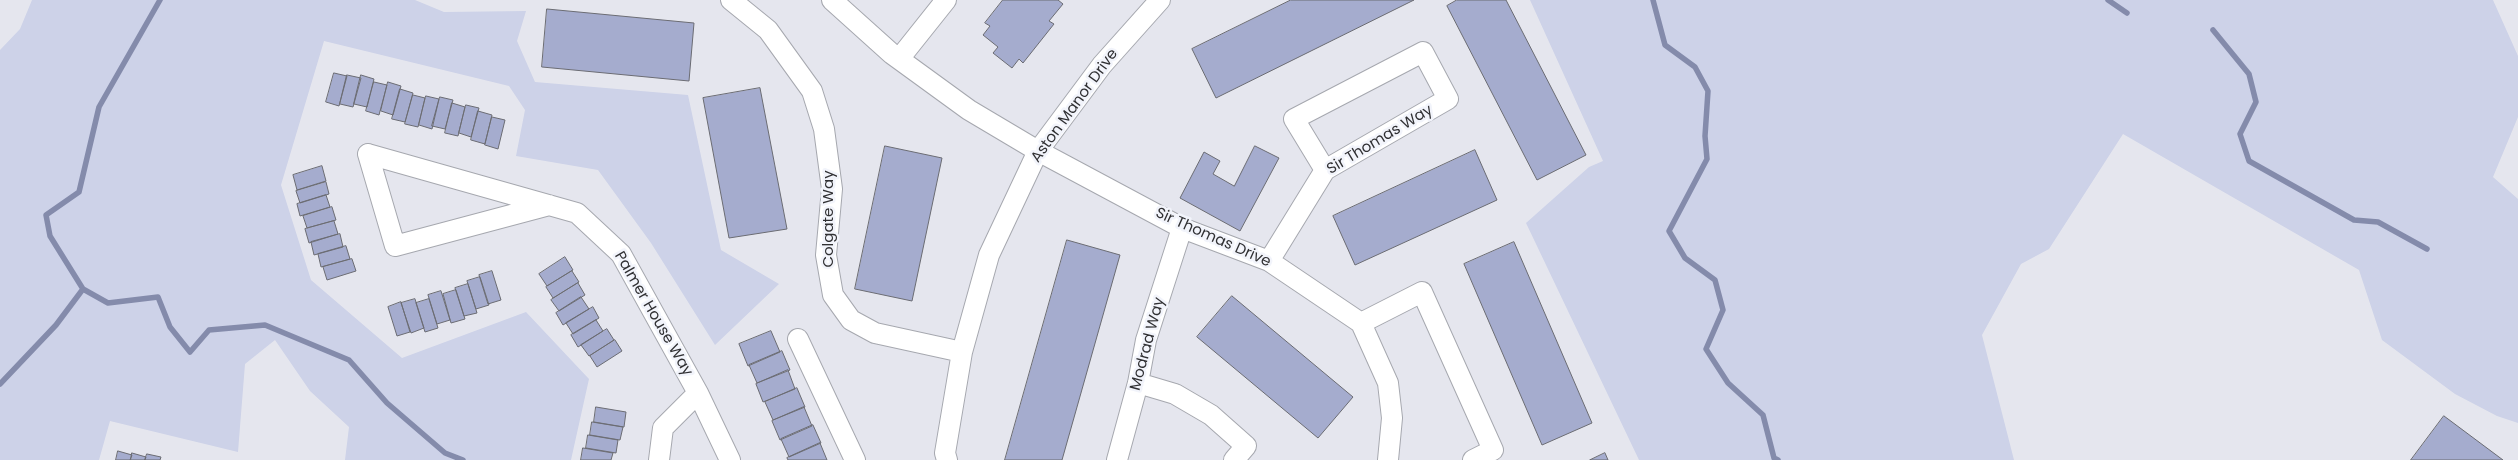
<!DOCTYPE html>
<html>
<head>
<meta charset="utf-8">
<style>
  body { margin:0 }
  canvas { display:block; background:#e5e6ee }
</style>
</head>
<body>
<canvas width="2518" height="460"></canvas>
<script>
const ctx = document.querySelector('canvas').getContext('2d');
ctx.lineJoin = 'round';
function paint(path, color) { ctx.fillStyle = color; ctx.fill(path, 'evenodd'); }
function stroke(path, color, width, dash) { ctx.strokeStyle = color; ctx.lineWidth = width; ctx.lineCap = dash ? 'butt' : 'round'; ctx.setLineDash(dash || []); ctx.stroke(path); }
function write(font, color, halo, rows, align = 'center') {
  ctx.font = font + ' Poppins,sans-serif'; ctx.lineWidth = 5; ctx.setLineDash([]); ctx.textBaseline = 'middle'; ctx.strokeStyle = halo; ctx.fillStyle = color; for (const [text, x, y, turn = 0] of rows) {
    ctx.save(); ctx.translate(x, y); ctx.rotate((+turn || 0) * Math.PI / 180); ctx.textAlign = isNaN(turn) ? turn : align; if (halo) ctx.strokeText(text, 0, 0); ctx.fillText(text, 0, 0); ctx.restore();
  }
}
paint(new Path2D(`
  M32 0H415L444 12 526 11 517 41 535 82 688 95 721 250 779 284 715 345 651 243 598 170 516 156 525 110 509 86 324 41 281 185 311 280 402 358 526 312 589 379 571 460H345L349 427 310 391 275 340 245 364 238 452 110 421 99 460H0V50L20 29Z
  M1530 0H2493L2518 56V117L2493 177 2518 199V423L2497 416 2455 394 2382 340 2359 270 2123 134 2049 249 2021 264 1982 335 2014 460H1639L1526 223 1589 167 1603 161Z`), '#cdd2e8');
stroke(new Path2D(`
  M1653 0 1665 45 1695 67 1708 91 1705 136 1707 159 1669 231 1685 258 1715 280 1723 310 1706 349 1728 383 1763 415 1774 458 1778 460
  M2108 0 2127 13
  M2213 30 2249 74 2256 102 2240 134 2249 161 2354 220 2378 222 2427 249
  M83 289 108 303 158 297 170 327 190 352 209 330 265 325 349 360 387 403 445 453 463 460
  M0 384 56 325 83 289 50 236 46 215 79 192 99 107 160 0`), '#848bab', 5.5);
const building = new Path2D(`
  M1003 0H1058L1063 4 1049 21 1054 24 1023 63 1019 59 1012 68 993 53 998 47 983 35 990 26 985 23Z
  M1291 0H1414L1216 98 1192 49Z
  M1457 0H1506L1586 155 1537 180 1447 6Z
  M547 9 694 23 689 81 542 67Z
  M334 73 347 76 339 106 326 102Z
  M347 75 361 78 353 107 340 104Z
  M361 75 374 79 367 107 354 104Z
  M374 82 387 85 379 115 366 111Z
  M388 82 401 86 393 115 381 111Z
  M760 88 787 229 729 238 703 98Z
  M400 89 413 93 405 122 392 119Z
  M413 95 425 98 418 127 405 124Z
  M426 96 439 99 432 129 419 125Z
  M440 97 453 100 445 129 432 126Z
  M452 103 465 107 458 136 445 133Z
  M466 105 479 108 471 137 459 133Z
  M478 111 492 115 485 144 471 140Z
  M492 117 505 120 498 149 485 145Z
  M885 146 942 158 912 301 855 289Z
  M1255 146 1279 158 1240 231 1180 198 1204 152 1220 161 1213 174 1234 186Z
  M1475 150 1497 200 1355 265 1333 216Z
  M322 166 326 181 297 190 293 175Z
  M326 182 329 194 300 203 296 191Z
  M326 195 330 207 300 216 297 204Z
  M332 207 336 220 307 228 303 216Z
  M334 221 338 234 309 243 305 229Z
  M340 234 343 247 314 255 311 242Z
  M1067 240 1120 255 1062 460H1005Z
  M1514 242 1592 423 1542 445 1464 264Z
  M346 246 350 259 321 267 318 254Z
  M565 257 573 270 547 286 539 274Z
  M352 259 356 271 327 280 323 267Z
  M492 271 501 300 488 304 479 275Z
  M572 271 579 282 553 298 546 287Z
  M480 277 489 305 476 309 467 281Z
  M578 283 585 295 559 311 551 300Z
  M468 284 477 313 464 316 455 288Z
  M456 290 465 319 451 323 443 294Z
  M441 291 450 320 437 324 428 295Z
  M1232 296 1353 397 1318 438 1197 337Z
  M581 297 589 309 563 325 556 313Z
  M415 299 424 328 411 333 401 303Z
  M429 299 438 328 425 332 416 303Z
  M401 302 410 332 397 336 388 307Z
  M593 307 599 318 573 334 566 323Z
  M596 320 603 331 578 347 571 335Z
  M607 329 614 340 589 356 581 345Z
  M771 331 780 352 748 366 739 344Z
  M615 340 622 351 597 367 590 356Z
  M782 351 790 370 757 383 749 365Z
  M788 370 795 389 763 402 756 384Z
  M797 388 805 407 773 420 765 402Z
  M596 407 626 412 624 427 594 422Z
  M804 407 812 426 780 440 772 421Z
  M2444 416 2503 460H2411Z
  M592 422 623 427 620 440 590 435Z
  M813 425 821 443 789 457 781 439Z
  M588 435 618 440 616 453 586 448Z
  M820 443 827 460H788L787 458Z
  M583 448 613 453 611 460H581Z
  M118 451 132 455 130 460H116Z
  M132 453 146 457 145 460H131Z
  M1605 453 1608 460H1590Z
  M147 454 161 457 160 460H145Z`);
paint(building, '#a5acce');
stroke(building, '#6b6c73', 1);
const minor = new Path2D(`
  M731 0 768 30 812 91 824 129 832 189 826 255 833 295 851 320 875 333 962 352
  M832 0 892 54 969 110 1038 151 1182 228 1269 261 1361 323 1388 383 1392 418 1388 460
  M899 59 946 0
  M368 154 577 213 621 254 698 393 730 460
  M368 154 395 246 549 205
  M1269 261 1325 170 1448 99 1423 52 1294 119 1325 170
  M1361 323 1422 292 1493 450 1473 460
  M798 339 855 460
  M1138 383 1175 394 1211 415 1246 446 1234 460
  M659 460 663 428 698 393
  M947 460 945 453 962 352 989 255 1038 151 1102 65 1160 0
  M1117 460 1138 383 1146 340 1182 228`);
stroke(minor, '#a6a8af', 22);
stroke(minor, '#fff', 20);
write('15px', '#303033', '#f2f4fb', [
  ["Aston Manor Drive",1075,106,-54],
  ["Sir Thomas Way",1380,140,-31],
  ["Colgate Way",829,219,-90],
  ["Sir Thomas Drive",1213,238,24],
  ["Palmer House Way",653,314,60],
  ["Modrad Way",1148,344,-75]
]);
</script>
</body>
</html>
